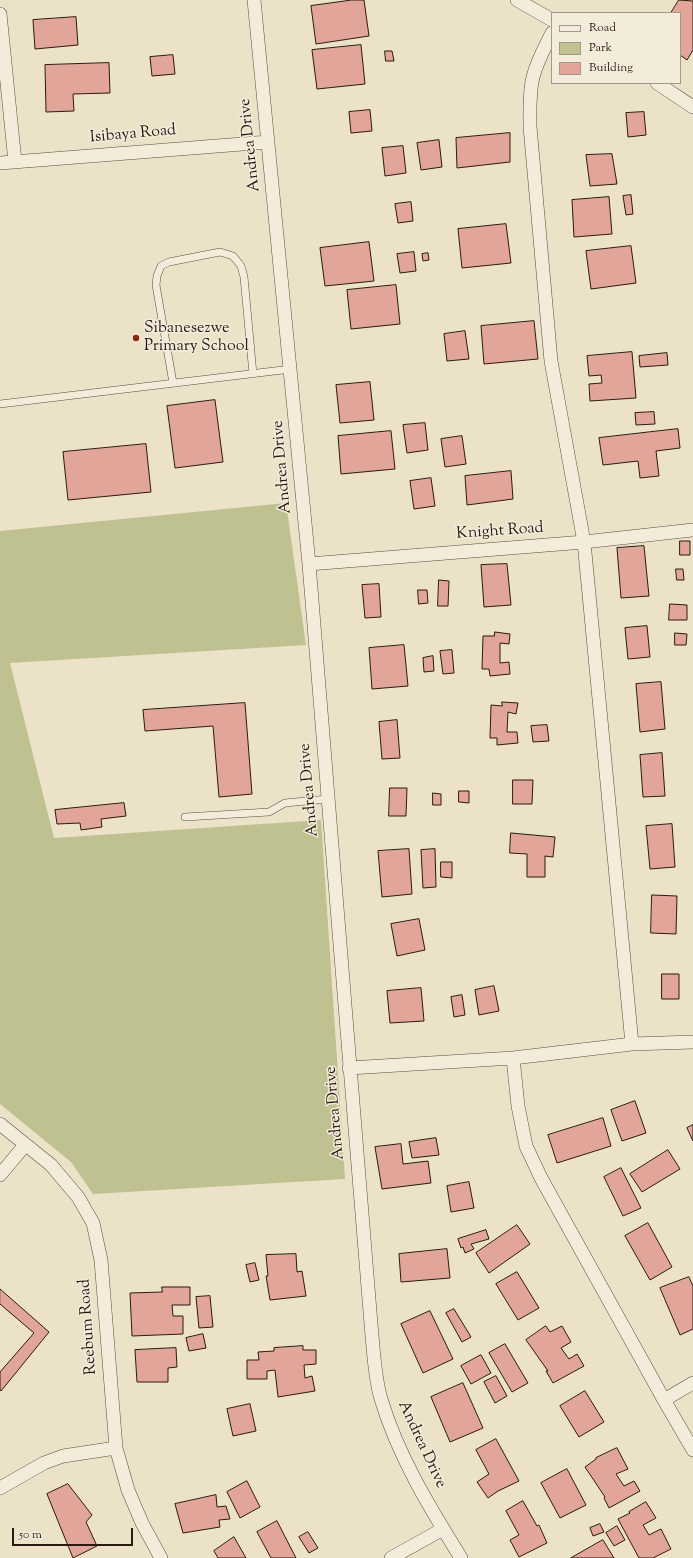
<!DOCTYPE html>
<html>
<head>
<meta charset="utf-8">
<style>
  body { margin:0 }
  #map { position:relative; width:693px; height:1558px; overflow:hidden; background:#ece2c8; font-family:"Sorts Mill Goudy",serif }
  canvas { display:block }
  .legend { position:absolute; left:551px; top:12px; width:130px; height:72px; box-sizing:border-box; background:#f3ecdb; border:1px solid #a3988b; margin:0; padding:5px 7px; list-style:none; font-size:12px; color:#2b1912 }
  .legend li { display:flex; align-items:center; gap:8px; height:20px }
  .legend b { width:20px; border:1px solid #a3988b }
  .scale { position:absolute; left:12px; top:1528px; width:121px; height:18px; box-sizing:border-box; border:2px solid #2b1912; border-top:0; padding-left:5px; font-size:12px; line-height:14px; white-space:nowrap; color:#2b1912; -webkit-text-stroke:3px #f3ecdb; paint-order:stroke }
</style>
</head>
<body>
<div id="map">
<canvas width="693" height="1558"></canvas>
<ul class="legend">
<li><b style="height:5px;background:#f3ecdb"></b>Road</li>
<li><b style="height:11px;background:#bfc191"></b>Park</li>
<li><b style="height:11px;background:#e2a599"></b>Building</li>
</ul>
<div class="scale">50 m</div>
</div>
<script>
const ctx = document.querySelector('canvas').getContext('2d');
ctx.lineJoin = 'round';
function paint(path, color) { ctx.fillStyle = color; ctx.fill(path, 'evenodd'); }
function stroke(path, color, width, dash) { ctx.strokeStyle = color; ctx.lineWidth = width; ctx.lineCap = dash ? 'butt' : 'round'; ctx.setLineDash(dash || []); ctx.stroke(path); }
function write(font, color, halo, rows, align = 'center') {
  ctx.font = font + ' "Sorts Mill Goudy",serif'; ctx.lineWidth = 3; ctx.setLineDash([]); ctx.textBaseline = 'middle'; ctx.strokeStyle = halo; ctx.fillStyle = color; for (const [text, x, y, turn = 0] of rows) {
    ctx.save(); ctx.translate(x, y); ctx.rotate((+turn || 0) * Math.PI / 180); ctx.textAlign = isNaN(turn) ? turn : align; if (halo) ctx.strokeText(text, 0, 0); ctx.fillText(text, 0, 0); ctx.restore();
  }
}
paint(new Path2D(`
  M286 503 306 645 10 663 54 838 321 820 345 1179 93 1194 71 1162 0 1104V531Z`), '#bfc191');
const building = new Path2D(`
  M352 0H364L369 36 316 44 311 6Z
  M679 0 693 1V50L687 60 680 55V13H671Z
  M76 17 78 45 35 49 33 20Z
  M361 45 365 84 317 89 312 50Z
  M385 51H392L394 61H386Z
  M173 55 175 74 152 76 150 57Z
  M109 63 110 93 73 94 74 111 46 112 45 65Z
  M370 110 372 131 351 133 349 112Z
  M644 112 646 135 628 137 626 113Z
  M510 133V162L457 168 456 138Z
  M439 140 442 167 421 170 417 143Z
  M403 146 406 173 385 176 382 148Z
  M612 154 617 184 590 186 586 155Z
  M631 195 633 214 626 215 623 196Z
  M609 197 612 234 574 237 572 200Z
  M411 202 413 221 398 223 395 204Z
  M506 224 511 263 462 268 458 229Z
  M369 242 374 281 325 286 320 248Z
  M631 246 636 283 591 289 586 251Z
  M414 252 416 271 400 273 397 254Z
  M428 253 429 260 423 261 422 254Z
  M396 285 400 324 351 329 347 290Z
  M534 321 538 359 484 364 481 326Z
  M465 331 469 359 447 361 444 334Z
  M632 352 636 398 590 401 589 384 602 383 601 375 589 376 587 356Z
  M667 353 668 365 640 367 639 356Z
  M370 382 374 420 340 423 336 385Z
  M215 400 223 462 175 468 167 406Z
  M654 412 655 424 636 425 635 413Z
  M425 423 428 450 407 453 403 425Z
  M678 429 680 448 656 451 659 476 640 478 638 461 603 465 599 438Z
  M391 431 395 469 341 474 338 436Z
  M462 436 466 464 445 467 441 439Z
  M146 444 151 492 68 500 63 452Z
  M511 471 513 499 467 505 465 476Z
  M431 478 435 506 414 509 410 481Z
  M680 541H690V555H680Z
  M644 546 649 596 621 598 617 548Z
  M507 564 511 605 484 607 481 565Z
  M676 569H683L684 580H677Z
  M439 580 449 581 448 606H438Z
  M379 584 381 617 365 618 362 585Z
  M418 590H427L428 603 419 604Z
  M670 604 687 605V620H669Z
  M647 626 650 657 628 659 625 628Z
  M495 632 510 634 509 644 500 643V663L509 662 510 674 490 676 489 669H482L483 636H494Z
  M675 633 687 634 686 645H675Z
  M404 645 408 686 372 689 369 648Z
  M452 650 454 673 443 674 440 651Z
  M433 656 434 671 424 672 423 658Z
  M661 682 665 729 640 732 636 684Z
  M502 702 518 703 516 714 508 712 507 732H517L518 743 497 745V738H490L491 705 502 706Z
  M245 703 252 794 219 797 213 726 145 731 143 710Z
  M397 720 400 758 382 759 379 722Z
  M547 725 549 741 533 742 531 726Z
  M662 753 665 796 643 797 640 755Z
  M513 780H533L532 804H513Z
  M390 788H407L406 816H389Z
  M459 791H469V803L459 802Z
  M433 793 441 794V805H433Z
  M124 803 126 816 101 819 102 827 81 830 80 823 57 824 55 810Z
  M672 824 675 867 650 869 646 826Z
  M511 833 555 837 553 857 545 856V877H527V854L510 853Z
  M409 849 412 894 382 897 378 851Z
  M435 849 436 887 423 888 421 850Z
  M441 862H452V878L441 877Z
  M652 895 677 896 676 934 651 933Z
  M419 919 425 950 397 956 391 924Z
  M662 974H679V999H662Z
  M494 986 499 1011 479 1015 475 990Z
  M421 988 424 1021 390 1023 387 991Z
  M462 995 465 1015 454 1017 451 997Z
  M635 1101 646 1133 622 1141 611 1110Z
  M603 1118 611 1146 557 1163 548 1135Z
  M693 1125V1141L687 1128Z
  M436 1138 439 1155 412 1158 409 1142Z
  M401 1144 403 1164 428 1161 431 1183 382 1189 375 1147Z
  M668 1150 680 1169 642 1192 630 1174Z
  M621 1168 641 1208 623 1216 604 1177Z
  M469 1182 474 1208 451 1212 447 1186Z
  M648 1223 672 1267 650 1280 625 1236Z
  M517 1225 530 1244 489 1273 476 1253Z
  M486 1230 489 1239 471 1244 474 1249 465 1253 463 1247 461 1248 458 1239Z
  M447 1249 450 1278 401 1282 399 1254Z
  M296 1254 297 1272 302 1271 306 1296 270 1300 266 1276H268L266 1255Z
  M255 1263 259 1280 250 1282 246 1265Z
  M517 1272 539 1308 518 1320 496 1284Z
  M689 1277 693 1286V1329L680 1335 660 1288Z
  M162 1287H190V1305H172L173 1316H183V1334L132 1336 130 1293 162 1292Z
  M0 1289 49 1332 1 1391 0 1390V1372L34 1333 0 1304Z
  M210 1296 213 1327 199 1328 196 1297Z
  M454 1309 471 1337 462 1342 446 1313Z
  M430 1311 453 1359 423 1373 401 1324Z
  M546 1326 550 1332 562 1326 571 1342 561 1348 569 1359 577 1354 584 1366 553 1383 546 1371H548L526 1340Z
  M203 1334 206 1348 189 1351 186 1338Z
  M505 1344 528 1383 512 1392 489 1353Z
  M303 1346V1350H316V1364L304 1365 305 1378 312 1376 315 1391 278 1397 275 1370 267 1371V1379H247V1360H259L258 1352 274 1351V1348Z
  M176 1348 177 1367 168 1368V1382H137L135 1350Z
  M481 1355 491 1373 471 1384 461 1366Z
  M496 1376 507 1396 495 1403 484 1382Z
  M463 1383 483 1428 450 1442 431 1397Z
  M585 1391 604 1422 579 1437 560 1406Z
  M250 1404 256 1431 233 1436 227 1409Z
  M496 1439 519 1481 498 1491 488 1498 477 1482 489 1474 476 1450Z
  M617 1448 628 1469 616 1474 624 1486 634 1481 640 1491 609 1508 604 1498 605 1497 585 1467 596 1459V1458Z
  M567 1469 586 1505 560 1518 541 1483Z
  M247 1481 260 1507 240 1518 227 1492Z
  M68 1484 92 1515 86 1522 97 1546 73 1558 47 1494Z
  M216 1495 217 1507 226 1506 230 1519 219 1520 220 1527 183 1533 175 1504Z
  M523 1501 537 1526 539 1525 547 1543 519 1557 510 1540 519 1535 506 1511Z
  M646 1502 656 1518 643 1525 649 1535 661 1529 671 1549 653 1558H639L618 1519 630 1513 629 1512Z
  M277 1521 296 1558H271L257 1532Z
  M600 1524 604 1532 593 1536 590 1528Z
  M617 1526 625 1540 614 1546 606 1533Z
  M308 1532 318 1548 309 1553 299 1537Z
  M234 1537 246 1558H218L214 1551Z
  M603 1540 614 1558H571Z`);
paint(building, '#e2a599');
stroke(building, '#2b1912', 1);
const lane = new Path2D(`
  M173 383 156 285 157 276 161 266 169 262 220 252 233 256 241 266 244 277 253 374
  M0 404 291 369
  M185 817 269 812 285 803 328 799`);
const street = new Path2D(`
  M254 0 309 564 372 1336C374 1356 375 1379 381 1399 398 1456 430 1508 461 1558
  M517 0 552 20
  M0 14 15 162
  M552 33C545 47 537 61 533 77 529 93 530 110 530 127L551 361 584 542 632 1044
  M657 83 693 107
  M0 163 268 142
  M309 564 584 542 693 530
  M513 1058 518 1106 526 1146 541 1178 664 1400 693 1450
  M349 1068 513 1058 632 1044 693 1042
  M0 1124 51 1165 78 1197 93 1223 101 1260 116 1448 128 1490 142 1523 161 1558
  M0 1175 25 1145
  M664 1400 693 1383
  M0 1488 44 1463 63 1456 116 1448
  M391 1558 443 1529`);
stroke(lane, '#5b4b40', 8);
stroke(street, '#5b4b40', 14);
stroke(lane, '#f3ecdb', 7);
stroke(street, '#f3ecdb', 13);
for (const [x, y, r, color] of [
  [136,338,4,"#8f2418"]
]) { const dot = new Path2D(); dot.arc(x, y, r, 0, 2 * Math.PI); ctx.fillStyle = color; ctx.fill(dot); stroke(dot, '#f3ecdb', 1.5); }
write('16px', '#2b1912', '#f3ecdb', [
  ["Isibaya Road",133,135,-5],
  ["Andrea Drive",251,145,-96],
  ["Andrea Drive",283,467,-95],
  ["Knight Road",500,532,-4],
  ["Andrea Drive",310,790,-95],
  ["Andrea Drive",336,1113,-95],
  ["Reebum Road",89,1327,-94],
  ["Andrea Drive",421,1445,65]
]);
write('16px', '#2b1912', '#f3ecdb', [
  ["Sibanesezwe",144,329],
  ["Primary School",144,347]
], 'left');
</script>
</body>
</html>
